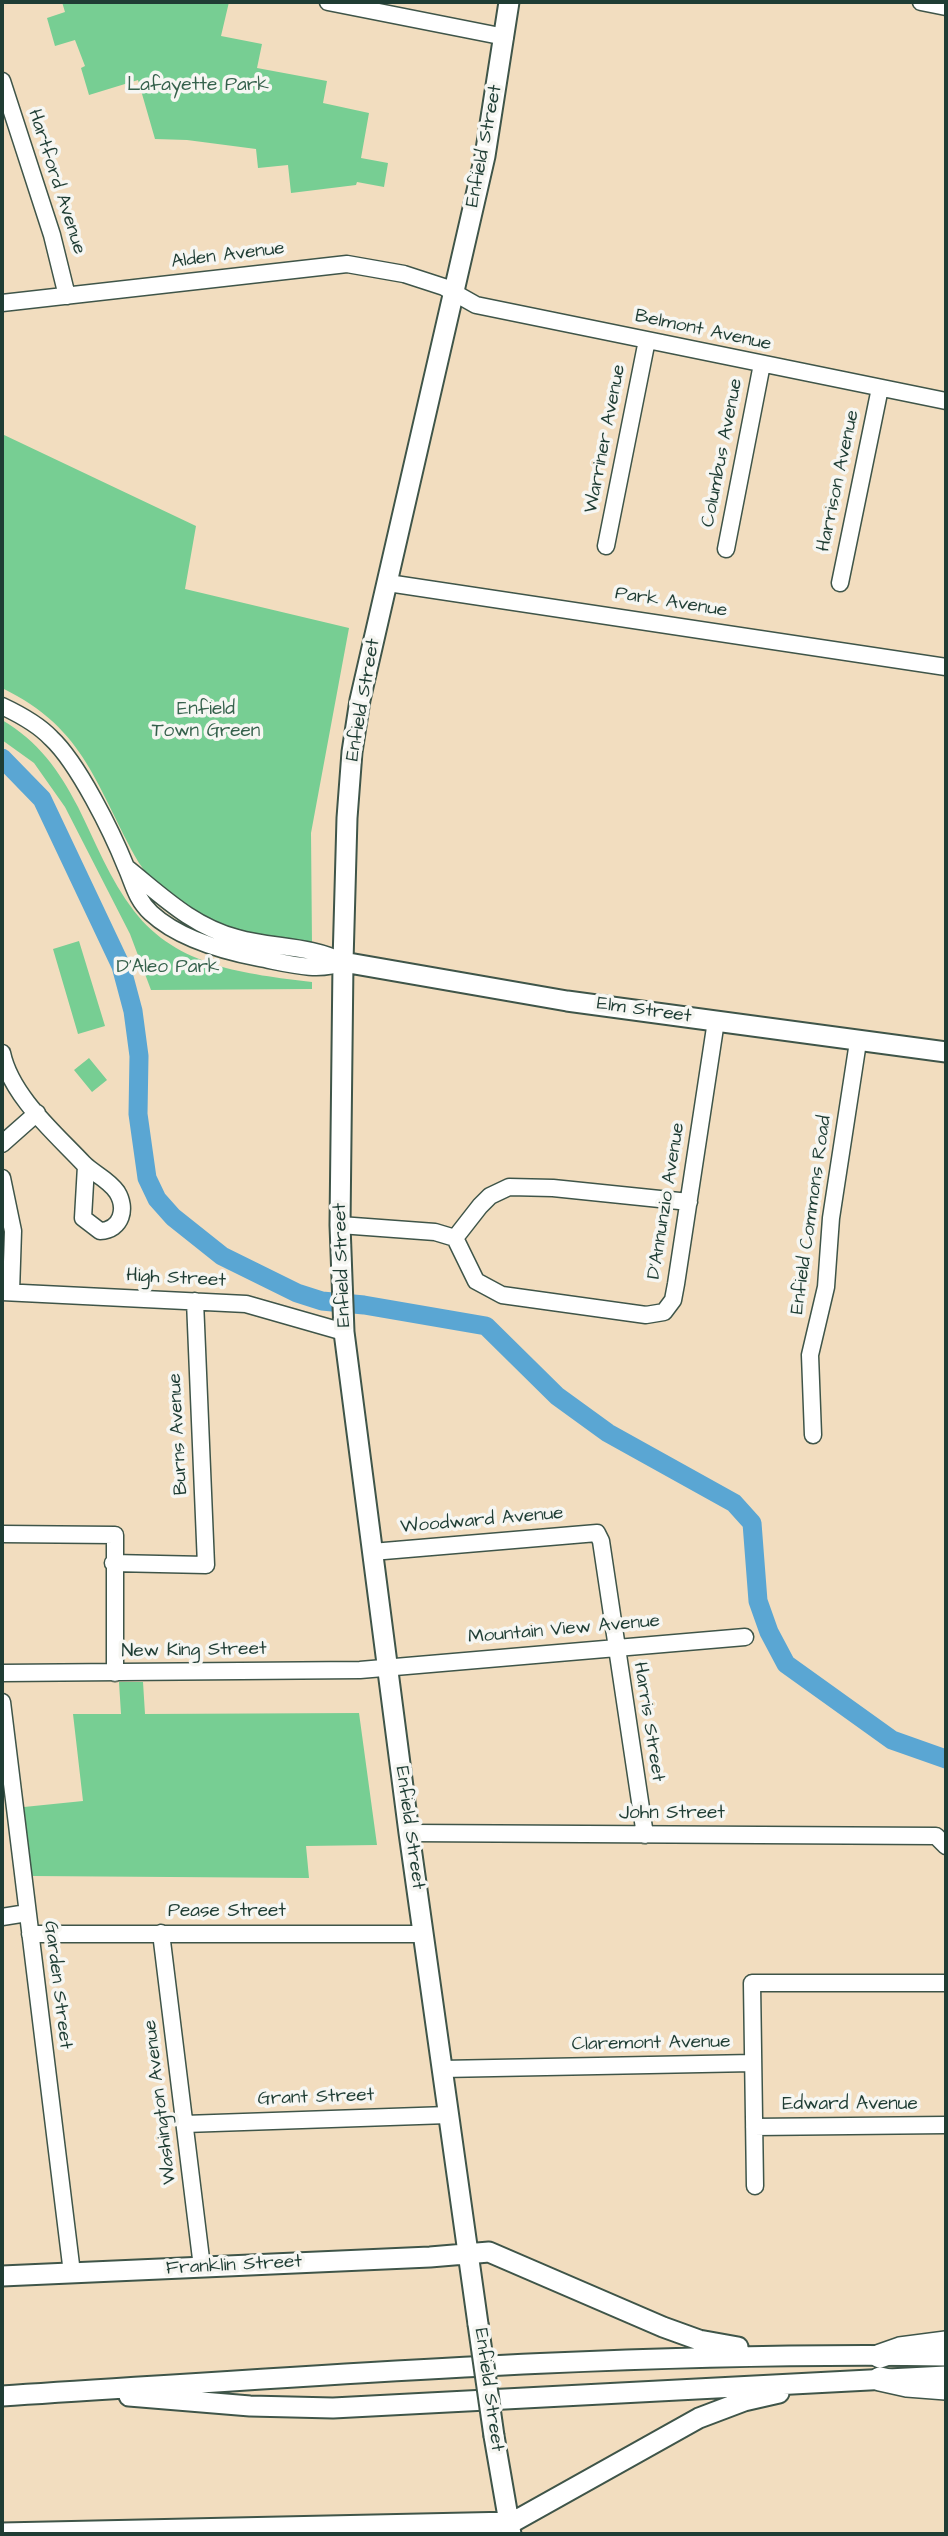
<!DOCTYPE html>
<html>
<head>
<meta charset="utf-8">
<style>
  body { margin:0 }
  #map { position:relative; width:948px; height:2536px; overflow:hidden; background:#f2ddbf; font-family:"Architects Daughter",sans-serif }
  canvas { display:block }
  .frame { position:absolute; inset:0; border:4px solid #1f3d34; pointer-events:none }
</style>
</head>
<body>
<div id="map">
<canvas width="948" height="2536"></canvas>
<div class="frame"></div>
</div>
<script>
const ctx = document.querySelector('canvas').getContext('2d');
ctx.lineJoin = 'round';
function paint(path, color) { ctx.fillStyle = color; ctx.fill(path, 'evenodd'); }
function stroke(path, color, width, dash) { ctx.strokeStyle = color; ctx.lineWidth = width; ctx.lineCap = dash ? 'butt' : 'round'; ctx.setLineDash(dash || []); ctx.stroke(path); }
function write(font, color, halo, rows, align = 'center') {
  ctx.font = font + ' "Architects Daughter",sans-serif'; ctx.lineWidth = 7; ctx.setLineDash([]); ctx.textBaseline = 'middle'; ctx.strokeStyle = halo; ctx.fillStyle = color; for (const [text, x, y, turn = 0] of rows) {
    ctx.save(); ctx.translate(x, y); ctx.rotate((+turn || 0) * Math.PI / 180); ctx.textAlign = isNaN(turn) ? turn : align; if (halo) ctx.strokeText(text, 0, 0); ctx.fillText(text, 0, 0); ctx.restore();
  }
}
paint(new Path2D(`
  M62 2H229L221 36 262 44 257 68 327 81 323 103 369 113 361 158 388 163 384 187 357 182 356 185 291 193 288 165 258 168 256 149 187 140 155 139 138 80 89 95 81 68 85 66 75 40 55 46 47 18 65 12Z
  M2 434 196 526 185 589 349 628 311 833 312 944C241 934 183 927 139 863 96 788 87 729 2 688Z
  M2 720C38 741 59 770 78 807 95 841 110 880 134 911 177 967 246 974 312 982V989L151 990 130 934 65 807 34 763 2 740Z
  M79 941 105 1026 78 1034 53 949Z
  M89 1058 107 1080 92 1092 74 1070Z
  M119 1682H143L145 1714 359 1713 377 1845 306 1846 309 1878 32 1876 24 1807 83 1801 73 1714H121Z`), '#77ce93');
stroke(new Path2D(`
  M2 758 42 799 121 966 133 1011 139 1056 138 1114 147 1178 157 1199 173 1217 222 1256 297 1293 322 1301 364 1305 486 1326 557 1396 608 1433 734 1503 752 1523 758 1601 769 1632 786 1664 892 1740 946 1759`), '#5aa6d3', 19);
const minor = new Path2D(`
  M328 2 505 37
  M921 2 946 7
  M2 81 52 235 67 296
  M2 303 347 264 404 274 444 287 476 305 946 401
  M606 546 647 340
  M726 549 762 364
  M388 583 946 667
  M840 583 880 388
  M2 706C19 714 38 724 51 738 78 763 112 832 126 867 134 885 136 899 151 913 179 939 223 951 259 958 286 963 318 973 343 962
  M127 868C162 896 192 926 237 938 272 948 310 945 343 962
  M2 1053C11 1096 55 1133 84 1164 94 1174 108 1179 117 1192 127 1208 122 1230 100 1231L83 1218 86 1166
  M2 1144 37 1113
  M2 1178 13 1231 11 1292
  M340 1225 435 1232 455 1238
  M455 1238 476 1281 502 1295 646 1315 664 1312 673 1300 676 1284 716 1021
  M455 1238 480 1206 490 1196 509 1187 553 1188 689 1202
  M2 1292 246 1304 344 1332
  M813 1435 810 1355 826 1287 831 1218 858 1042
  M2 1534 115 1535V1673
  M372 1552 597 1533 601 1541 645 1835
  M113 1563 206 1565 195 1301
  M2 1673 360 1670 745 1637
  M2 1702 72 2273
  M409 1833 936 1836 946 1846
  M2 1917 27 1913
  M161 1933 202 2267
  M30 1934H424
  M442 2069 753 2063
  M185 2124 448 2115
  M754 2127 946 2125
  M755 2186 752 1983H946`);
const major = new Path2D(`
  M343 962 567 1001 946 1052
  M2 2276 430 2257 489 2252 663 2327 699 2340 738 2347
  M478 2324 409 1833 344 1332 340 1225 343 962 347 818 352 752 360 700 485 156 509 2
  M2 2396C316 2376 631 2351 946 2356
  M129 2396 250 2406 333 2408 946 2376
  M494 2436 511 2534
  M2 2533 513 2522 699 2418 744 2401 779 2393`);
const highway = new Path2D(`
  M880 2356 900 2349 946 2343
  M880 2379 907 2385 946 2388`);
stroke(minor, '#3f5549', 19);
stroke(major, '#3f5549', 23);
stroke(highway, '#3f5549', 26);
stroke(minor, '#fff', 16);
stroke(major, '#fff', 19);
stroke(highway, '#fff', 23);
const majorBridge = new Path2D(`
  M478 2324 494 2436`);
stroke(majorBridge, '#3f5549', 23, []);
stroke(majorBridge, '#fff', 19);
write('19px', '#35614c', '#f6f6f2', [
  ["Lafayette Park",198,86],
  ["Enfield",206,710],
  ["Town Green",206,732],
  ["D'Aleo Park",168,968]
]);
write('19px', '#1f3d34', '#f6f6f2', [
  ["Enfield Street",485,146,-79],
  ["Hartford Avenue",56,182,72],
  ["Alden Avenue",228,256,-7],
  ["Belmont Avenue",703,331,12],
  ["Warriner Avenue",606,439,-79],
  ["Columbus Avenue",723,453,-79],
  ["Harrison Avenue",839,481,-78],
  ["Park Avenue",671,603,9],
  ["Enfield Street",364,700,-80],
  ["Elm Street",644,1011,8],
  ["D'Annunzio Avenue",667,1201,-81],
  ["Enfield Commons Road",812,1215,-82],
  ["Enfield Street",343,1265,-92],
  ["High Street",176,1279,3],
  ["Burns Avenue",179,1434,-93],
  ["Woodward Avenue",482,1521,-5],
  ["Mountain View Avenue",564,1630,-5],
  ["New King Street",194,1651,-1],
  ["Harris Street",648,1722,81],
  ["John Street",672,1814],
  ["Enfield Street",409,1828,82],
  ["Pease Street",227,1912],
  ["Garden Street",57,1985,83],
  ["Claremont Avenue",651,2044,-1],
  ["Grant Street",316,2098,-2],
  ["Washington Avenue",161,2102,-97],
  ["Edward Avenue",850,2105],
  ["Franklin Street",234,2266,-3],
  ["Enfield Street",488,2390,82]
]);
</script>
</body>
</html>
